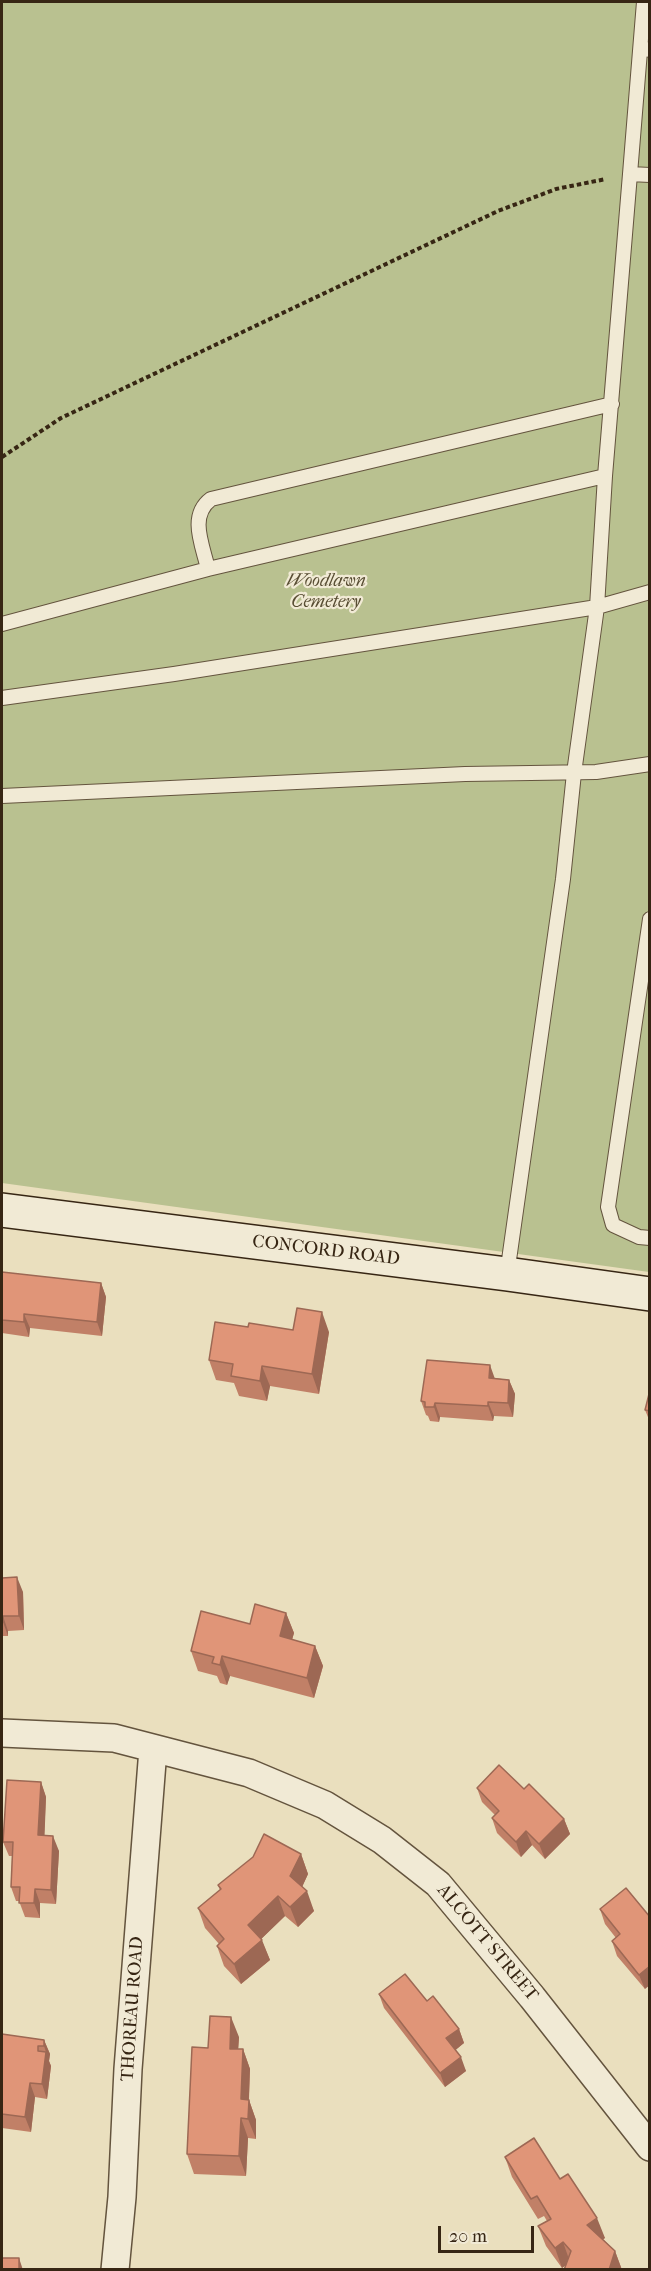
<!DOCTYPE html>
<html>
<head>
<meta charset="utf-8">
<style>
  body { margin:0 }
  #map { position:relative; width:651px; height:2271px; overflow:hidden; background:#eadfbe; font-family:"IM FELL French Canon",serif }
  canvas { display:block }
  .frame { position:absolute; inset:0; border:3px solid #372614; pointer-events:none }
  .scale { position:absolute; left:438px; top:2226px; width:96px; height:27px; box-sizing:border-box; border:3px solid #372614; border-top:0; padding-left:8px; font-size:18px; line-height:21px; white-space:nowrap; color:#372614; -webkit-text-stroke:4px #f1ead5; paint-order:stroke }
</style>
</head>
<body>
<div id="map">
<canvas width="651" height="2271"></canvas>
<div class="frame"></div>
<div class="scale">20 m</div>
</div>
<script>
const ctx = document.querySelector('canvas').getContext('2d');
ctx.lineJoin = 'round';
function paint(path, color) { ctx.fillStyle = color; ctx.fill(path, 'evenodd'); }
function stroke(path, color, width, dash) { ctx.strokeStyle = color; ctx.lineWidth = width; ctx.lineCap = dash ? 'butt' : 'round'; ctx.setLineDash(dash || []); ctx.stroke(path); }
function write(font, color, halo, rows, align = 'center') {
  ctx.font = font + ' "IM FELL French Canon",serif'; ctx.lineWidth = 4.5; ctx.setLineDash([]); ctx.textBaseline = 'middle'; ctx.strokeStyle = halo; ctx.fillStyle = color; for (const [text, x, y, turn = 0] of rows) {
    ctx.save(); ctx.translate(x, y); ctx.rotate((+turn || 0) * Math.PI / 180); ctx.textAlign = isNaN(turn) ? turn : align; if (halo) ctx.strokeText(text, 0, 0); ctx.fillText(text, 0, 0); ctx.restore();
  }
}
paint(new Path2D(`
  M2 2H649V1272L2 1183Z`), '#b9c190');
const lane = new Path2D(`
  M644 2 640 51 650 49
  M630 174 640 51
  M650 175 630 174 605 476 597 607 650 592
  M208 569C203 546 188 516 211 499L612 404
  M2 624 208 569 605 476
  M2 698 174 674 597 607 574 773 563 879 507 1274
  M2 796 465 774 596 772 650 764
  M650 919 608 1207 613 1225 639 1237 650 1238`);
const street = new Path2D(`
  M2 1733 114 1738 249 1773 325 1805 382 1840 438 1884 532 1997 650 2147
  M115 2270 122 2197 128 2069 153 1749`);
const secondary = new Path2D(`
  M2 1210 507 1274 650 1294`);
stroke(lane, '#64543e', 16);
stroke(street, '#64543e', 30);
stroke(secondary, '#372614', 36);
stroke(new Path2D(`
  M2 457 61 418 498 211 556 189 606 179`), '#372614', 4, [4.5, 3]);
stroke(lane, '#f1ead5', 14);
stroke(street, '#f1ead5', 27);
stroke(secondary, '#f1ead5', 33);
paint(new Path2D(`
  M2 1275 101 1283 106 1297 102 1336 30 1328 29 1337 2 1333Z
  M248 1327 329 1332 319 1394 270 1386 267 1401 239 1396 234 1383 216 1380 209 1360Z
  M495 1378 509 1380 515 1394 513 1417 494 1416 493 1421 440 1417 439 1422 430 1421 428 1416 426 1415 421 1401Z
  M650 1390V1422L645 1410Z
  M2 1578 23 1592 24 1630 8 1631V1636H2Z
  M286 1613 294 1633 292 1640 315 1646 323 1666 314 1698 230 1676 227 1685 220 1683 217 1676 198 1671 191 1651Z
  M41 1782 46 1797 44 1836 59 1851 56 1904 40 1903V1918L25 1917 19 1901H16L11 1887 12 1856H9L3 1842Z
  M477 1788 524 1789 564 1819 570 1834 545 1859 532 1845 521 1857 497 1833 492 1818 495 1815 482 1802Z
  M301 1854 308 1874 302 1887 314 1911 298 1927 285 1916 261 1939 270 1960 241 1984 224 1966 217 1946 219 1944 205 1928 198 1908 220 1890 218 1885Z
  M600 1909 650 1917 645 1989 617 1956 612 1941 616 1938 605 1924Z
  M379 1994 427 2001 459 2029 464 2043 455 2050 466 2071 445 2087 384 2008Z
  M2 2034 44 2040 50 2054 49 2061 51 2066 47 2099 35 2097 31 2132 2 2128Z
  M239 2037 238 2049H243L250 2069 249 2100 256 2120V2139L248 2138 246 2176 194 2174 187 2154 208 2048Z
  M505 2157 560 2179 605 2238 603 2239 615 2251 622 2270H564L566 2265 562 2268 546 2246 538 2226 547 2221 544 2216 538 2219 512 2177Z`), '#c18067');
paint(new Path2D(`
  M101 1283 106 1297 102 1336 97 1322Z
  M322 1312 329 1332 319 1394 312 1374Z
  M24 1314 30 1328 29 1337 24 1322Z
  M490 1365 495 1379 489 1378Z
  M262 1366 270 1386 267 1401 260 1381Z
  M509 1380 515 1394 513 1417 508 1403Z
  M488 1402 494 1416 493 1421 488 1406Z
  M435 1403 440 1417 439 1422 434 1407Z
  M17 1577 23 1592 24 1630 19 1616Z
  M286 1613 294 1633 287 1656 280 1636Z
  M3 1616 8 1631V1636L3 1622Z
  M315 1646 323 1666 314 1698 307 1678Z
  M222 1656 230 1676 227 1685 220 1665Z
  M41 1782 46 1797 44 1850 38 1835Z
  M564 1819 570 1834 545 1859 539 1844Z
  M526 1831 532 1845 521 1857 516 1842Z
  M53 1836 59 1851 56 1904 51 1890Z
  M301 1854 308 1874 298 1896 290 1876Z
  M35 1889 40 1903V1918L34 1903Z
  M307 1891 314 1911 298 1927 290 1907Z
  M278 1896 285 1916 255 1945 248 1925Z
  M262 1940 270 1960 241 1984 234 1964Z
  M650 1966V1985L645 1989 639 1975Z
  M231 2017 239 2037 237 2069 230 2049Z
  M459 2029 464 2043 452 2053 446 2038Z
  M44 2040 50 2054 49 2061 51 2066 47 2099 42 2084 46 2052 44 2046Z
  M243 2049 250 2069 248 2119 241 2099Z
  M461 2057 466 2071 445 2087 440 2073Z
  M30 2083 35 2097 31 2132 25 2117Z
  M249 2100 256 2120V2139L248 2119Z
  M241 2118 248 2138 246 2176 239 2156Z
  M597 2218 605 2238 595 2245 587 2225Z
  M563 2242 570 2262 562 2268 555 2248Z
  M615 2251 622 2270H609Z
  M19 2258 23 2270H19Z`), '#9d6854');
const building = new Path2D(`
  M2 1272 101 1283 97 1322 24 1314V1322L2 1320Z
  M297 1308 322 1312 312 1374 262 1366 260 1381 231 1376 233 1364 209 1360 215 1322 248 1327 249 1323 293 1330Z
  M427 1360 490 1365 489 1378 509 1380 508 1403 488 1402V1406L435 1403 434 1407H425V1402L421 1401Z
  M650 1390V1411L645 1410Z
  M17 1577 19 1616H3V1622H2V1578Z
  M255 1604 286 1613 280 1636 315 1646 307 1678 222 1656 220 1665 212 1663 214 1657 191 1651 201 1611 250 1624Z
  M499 1765 524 1789 529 1784 564 1819 539 1844 526 1831 516 1842 492 1818 499 1811 477 1788Z
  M7 1780 41 1782 38 1835 53 1836 51 1890 35 1889 34 1903H19L20 1887H11L13 1842H3Z
  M264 1834 301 1854 290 1876 307 1891 290 1907 278 1896 248 1925 262 1940 234 1964 217 1946 224 1939 198 1908 221 1889 218 1885 253 1857Z
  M626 1888 650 1917V1966L639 1975 612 1941 620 1934 600 1909Z
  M405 1974 427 2001 433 1996 459 2029 446 2038 461 2057 440 2073 379 1994Z
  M210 2016 231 2017 230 2049H243L241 2099 249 2100 248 2119 241 2118 239 2156 187 2154 192 2047 208 2048Z
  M2 2034 44 2040V2046H38V2051L46 2052 42 2084 30 2083 25 2117 2 2114Z
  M534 2138 560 2179 568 2174 597 2218 587 2225 615 2251 609 2270H564L571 2251 563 2242 555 2248 538 2226 551 2219 537 2196 531 2199 505 2157Z
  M2 2258H19V2270H2Z`);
paint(building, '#e09578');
stroke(building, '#9d6854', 1.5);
write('italic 18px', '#584d33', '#f1ead5', [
  ["Woodlawn",326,582],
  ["Cemetery",326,603]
]);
write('18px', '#372614', '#f1ead5', [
  ["CONCORD ROAD",326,1251,7],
  ["ALCOTT STREET",487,1943,50],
  ["THOREAU ROAD",133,2009,-86]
]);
</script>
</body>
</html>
